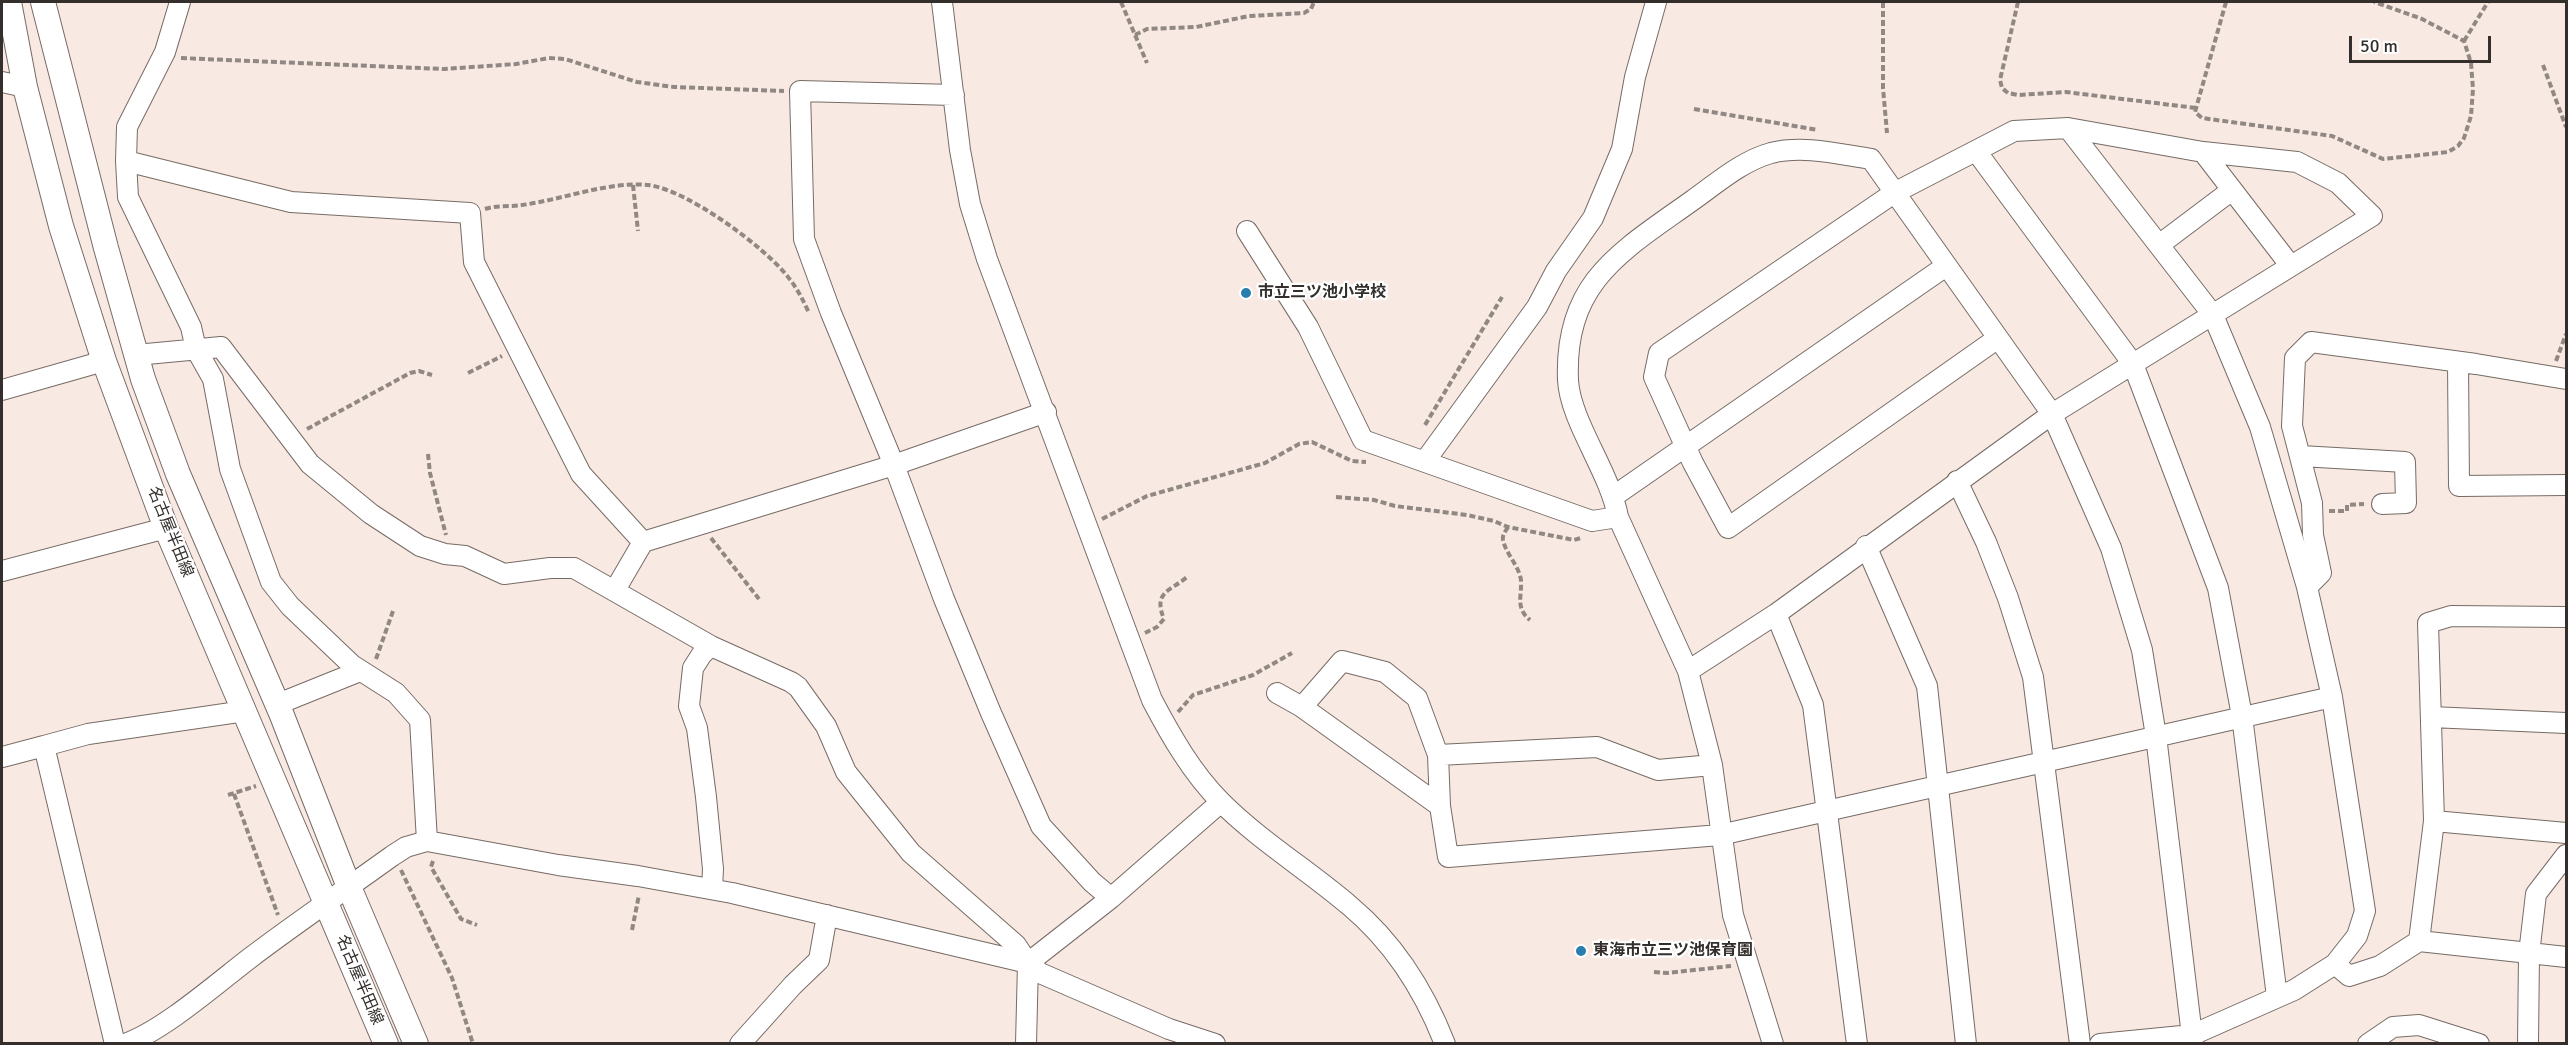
<!DOCTYPE html>
<html>
<head>
<meta charset="utf-8">
<style>
  body { margin:0 }
  #map { position:relative; width:2568px; height:1045px; overflow:hidden; background:#f8eae3; font-family:Signika,sans-serif }
  canvas { display:block }
  .frame { position:absolute; inset:0; border:3px solid #342f2c; pointer-events:none }
  .scale { position:absolute; left:2349px; top:36px; width:142px; height:27px; box-sizing:border-box; border:3px solid #342f2c; border-top:0; padding-left:8px; font-size:18px; line-height:21px; white-space:nowrap; color:#342f2c; -webkit-text-stroke:4px #fff; paint-order:stroke }
</style>
</head>
<body>
<div id="map">
<canvas width="2568" height="1045"></canvas>
<div class="frame"></div>
<div class="scale">50 m</div>
</div>
<script>
const ctx = document.querySelector('canvas').getContext('2d');
ctx.lineJoin = 'round';
function stroke(path, color, width, dash) { ctx.strokeStyle = color; ctx.lineWidth = width; ctx.lineCap = dash ? 'butt' : 'round'; ctx.setLineDash(dash || []); ctx.stroke(path); }
function write(font, color, halo, rows, align = 'center') {
  ctx.font = font + ' Signika,"Noto Sans JP",sans-serif'; ctx.lineWidth = 4.5; ctx.setLineDash([]); ctx.textBaseline = 'middle'; ctx.strokeStyle = halo; ctx.fillStyle = color; for (const [text, x, y, turn = 0] of rows) {
    ctx.save(); ctx.translate(x, y); ctx.rotate((+turn || 0) * Math.PI / 180); ctx.textAlign = isNaN(turn) ? turn : align; if (halo) ctx.strokeText(text, 0, 0); ctx.fillText(text, 0, 0); ctx.restore();
  }
}
const minor = new Path2D(`
  M180 2 165 52 127 127 126 161 128 197 191 327 196 349 213 379 230 469 271 582 290 606 352 665 396 693 420 720 427 841
  M942 2 960 150 970 204 987 259 1152 700C1171 736 1192 773 1221 802 1260 841 1308 870 1350 906 1394 943 1424 990 1445 1044
  M2 82 25 87
  M954 95 800 91 804 239 831 313 894 465 944 599 991 713 1041 826 1092 882 1111 898
  M2068 128 2213 315 2260 427 2307 587 2332 697 2365 911 2357 936 2335 964 2294 990 2192 1035 2100 1044
  M1976 151 2133 364 2218 588 2242 716 2277 997
  M2203 152 2290 265
  M126 161 291 202 470 213 474 262 581 474 643 542
  M1247 231 1308 327 1363 440 1592 521 1618 517
  M2159 245 2232 190
  M136 355 221 347 310 464 371 514 420 546 445 554 465 556 504 574 550 568H574L711 646 791 682 798 687 826 726 846 772 911 853 1016 945 1028 963 1040 973 1169 1029 1215 1044
  M2458 362 2459 486 2566 485
  M2 390 104 361
  M2301 456 2405 462 2406 503 2382 504
  M1425 461 1537 307 1556 271 1593 218 1622 149 1635 77 1656 2
  M1957 481 1986 542 2008 598 2033 677 2080 1044
  M1614 496 1946 266
  M1866 546 1927 686 1966 1044
  M2 571 166 528
  M2307 587 2321 573 2313 535 2312 503 2292 426 2295 358 2311 342 2476 364 2566 379
  M615 590 643 542 894 465 1046 412
  M1776 614 1813 705 1857 1044
  M711 646 702 654 693 668 689 706 697 728 706 797 713 869 712 889
  M1688 671 1776 614 2052 414 2372 216 2338 183 2297 162 2203 152 2068 128 2014 131 1894 193 1659 353 1654 377 1693 463 1728 528 1998 338
  M1277 693 1302 707 1342 661 1385 672 1417 698 1438 755 1597 747 1658 770 1712 765
  M278 704 360 671
  M1302 707 1440 806 1438 755
  M2431 717 2566 723
  M44 746 88 734 245 711
  M2 757 44 746 115 1044
  M1440 806 1448 857 1720 835 2332 697
  M2434 821 2428 623 2451 616 2566 617
  M2419 941 2434 821 2566 833
  M1028 963 1111 898 1221 802
  M2335 964 2349 976 2380 966 2419 941 2566 957
  M125 1044C164 1030 216 984 250 958 296 923 345 890 392 856L406 847 427 841 558 865 638 876 732 893 1028 963
  M740 1044 793 985 819 960 827 915
  M1026 1044 1028 963
  M1773 1044 1733 915 1712 765 1688 671 1618 517C1610 472 1570 421 1568 380 1564 281 1622 251 1693 200 1717 183 1742 161 1771 153 1804 145 1838 154 1871 159L2052 414 2111 548 2142 650 2156 736 2193 1044
  M2368 1044 2393 1027 2419 1025 2479 1044
  M2528 1044 2529 954 2536 894 2566 855`);
const major = new Path2D(`
  M9 2 25 87 61 226 104 361 166 528 386 1044
  M43 2 106 248 143 379 178 474 281 713 349 887 416 1044`);
stroke(minor, '#776b65', 22);
stroke(major, '#776b65', 26);
stroke(new Path2D(`
  M1121 2 1147 63
  M1883 2V88L1887 133
  M2018 2 2000 80 2002 88 2008 93 2018 95 2066 92 2196 108
  M2226 2 2195 112 2202 118 2332 136 2383 159 2448 152 2458 146 2464 138 2471 116 2473 89 2471 63 2464 41 2422 19 2374 2
  M1135 35 1147 29 1196 27 1249 16 1304 13 1311 9 1314 2
  M2464 41 2488 2
  M181 58 444 69 516 64 549 58 565 59 637 82 674 87 784 91
  M2543 65 2566 127
  M1694 109 1818 130
  M633 185 638 231
  M485 209C497 205 510 207 522 205 561 200 609 181 648 185 686 189 765 247 788 277 797 288 803 300 809 313
  M2556 361 2566 334
  M468 373 502 356
  M1425 425 1502 297
  M307 429 410 373 419 371 432 375
  M428 454 430 473 446 535
  M1336 497 1374 500 1395 506 1467 515 1494 521 1508 527 1574 540 1581 538
  M2329 511H2347V505L2364 504
  M1102 519 1147 496 1265 463 1299 444 1312 442 1352 461 1366 462
  M1508 527C1505 532 1502 535 1503 540 1506 554 1519 566 1521 580 1522 596 1515 608 1530 620
  M711 538 759 599
  M1145 633 1157 627 1164 619C1153 592 1169 592 1187 577
  M376 659 393 611
  M1178 712 1193 695 1253 675 1292 653
  M234 794 278 915
  M228 795 256 786
  M433 861 431 867 461 919 477 925
  M401 870 452 978 473 1044
  M632 930 639 895
  M1654 972 1667 973 1731 966`), '#918783', 4, [6, 3]);
stroke(minor, '#fff', 20);
stroke(major, '#fff', 24);
for (const [x, y, r, color] of [
  [1246,293,6,"#287fae"],
  [1581,951,6,"#287fae"]
]) { const dot = new Path2D(); dot.arc(x, y, r, 0, 2 * Math.PI); ctx.fillStyle = color; ctx.fill(dot); stroke(dot, '#fff', 2); }
write('bold 16px', '#342f2c', '#fff', [
  ["市立三ツ池小学校",1258,293],
  ["東海市立三ツ池保育園",1593,951]
], 'left');
write('16px', '#342f2c', '#fff', [
  ["名古屋半田線",170,532,68],
  ["名古屋半田線",359,980,67]
]);
</script>
</body>
</html>
